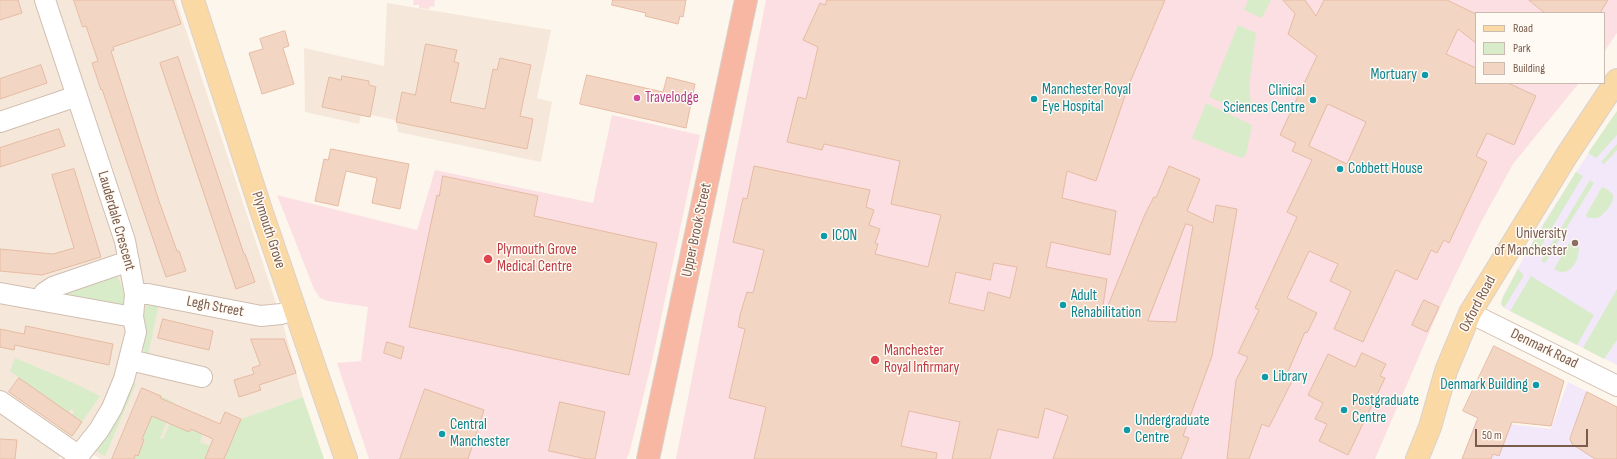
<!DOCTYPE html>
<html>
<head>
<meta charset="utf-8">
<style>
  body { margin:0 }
  #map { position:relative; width:1617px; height:459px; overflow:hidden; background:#fdf6ec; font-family:"Sofia Sans Condensed",sans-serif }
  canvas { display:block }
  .legend { position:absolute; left:1475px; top:12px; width:130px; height:72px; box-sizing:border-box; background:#fffaf3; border:1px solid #cabbb1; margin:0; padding:5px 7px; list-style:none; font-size:12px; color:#7a5c4d }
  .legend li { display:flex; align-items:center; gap:8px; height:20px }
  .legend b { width:20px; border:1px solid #cabbb1 }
  .scale { position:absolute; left:1475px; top:429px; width:113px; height:18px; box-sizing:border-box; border:2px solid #7a5c4d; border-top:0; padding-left:5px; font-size:12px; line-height:14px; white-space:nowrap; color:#7a5c4d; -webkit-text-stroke:3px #fffaf3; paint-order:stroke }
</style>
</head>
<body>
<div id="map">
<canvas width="1617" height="459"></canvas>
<ul class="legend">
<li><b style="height:5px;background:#fbd9a5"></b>Road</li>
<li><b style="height:11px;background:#d8ecc9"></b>Park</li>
<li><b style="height:11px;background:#f3d5c3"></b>Building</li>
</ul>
<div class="scale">50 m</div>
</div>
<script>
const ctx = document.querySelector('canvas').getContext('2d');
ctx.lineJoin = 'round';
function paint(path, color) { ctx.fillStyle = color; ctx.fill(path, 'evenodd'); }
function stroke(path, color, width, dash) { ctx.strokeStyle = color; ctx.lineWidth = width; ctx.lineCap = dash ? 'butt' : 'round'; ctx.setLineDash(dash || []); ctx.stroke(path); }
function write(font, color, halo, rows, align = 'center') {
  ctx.font = font + ' "Sofia Sans Condensed",sans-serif'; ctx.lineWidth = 3; ctx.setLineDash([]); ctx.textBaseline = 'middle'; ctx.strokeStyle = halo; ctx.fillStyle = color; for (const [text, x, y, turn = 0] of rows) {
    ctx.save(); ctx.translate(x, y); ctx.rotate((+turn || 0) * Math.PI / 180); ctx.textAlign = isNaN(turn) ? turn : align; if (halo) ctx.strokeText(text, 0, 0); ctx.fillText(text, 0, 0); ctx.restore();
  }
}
paint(new Path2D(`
  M0 0H176L283 324 303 397 242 419 250 459H101L90 453 64 451 58 459H0Z
  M387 3 551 30 537 98 552 102 541 162 398 132 396 120 371 115 370 117 361 115 359 124 305 112 304 48 384 66Z`), '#f5e8da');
paint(new Path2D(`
  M1616 112H1617V365L1504 308 1501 304 1503 296 1537 233 1576 172Z
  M1568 382 1617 407V459H1462L1476 420 1551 429Z`), '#f3e8fa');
paint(new Path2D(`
  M414 0H435L434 7 430 6 429 9 419 8V5H413Z
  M766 0H1617V33L1604 52V13H1476V83H1579L1513 164 1480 224 1441 305 1375 459H676Z
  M612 115 700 135 651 365 629 454 626 459H369L337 363 361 361 368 307 328 301 320 298 314 289 277 195 417 230 435 170 593 203Z`), '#fbdfe3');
paint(new Path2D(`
  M1248 0H1271L1262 18 1244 10Z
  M1238 25 1256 33 1249 85 1252 115 1209 97Z
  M1206 103 1252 125 1246 155 1241 158 1192 138Z
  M1617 111V135L1596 158 1588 153Z
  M1617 144V150L1604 164 1601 162Z
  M1576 172 1583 176 1535 256 1527 252Z
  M1590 180 1594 183 1545 263 1541 261Z
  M1602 187 1607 189 1613 195C1614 204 1605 213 1598 218H1588L1586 215Z
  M1571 240 1579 248C1579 262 1569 279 1554 269Z
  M1518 269 1523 274V277L1504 308 1501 304 1502 299Z
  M116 275C121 282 125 294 124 303L119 307 62 299 59 293Z
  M1531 276 1594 315 1577 345 1510 311Z
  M1617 289V340L1604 359 1583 348Z
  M150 301 159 303 148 355C144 351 141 347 140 341 139 330 142 309 150 301Z
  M15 358 65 379 100 396 82 422 72 415 74 411 71 409 68 413 10 371Z
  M130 381 136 384 105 456 93 449Z
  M161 396 175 403 160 438 163 439 170 423 189 432 191 429 203 434 200 442 210 446 205 459H134L135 455 138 456 141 443 144 444 145 441 142 439Z
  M303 397 324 459H224L241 419Z`), '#d8ecc9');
const building = new Path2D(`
  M0 0H18L22 13 0 20Z
  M74 0H173L181 24 113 47 114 50 111 51 160 204 177 251H179L186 271 166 277 102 89 101 90 92 63 98 61 86 26 83 27Z
  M613 0H686L683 17 680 16 678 24 645 16 646 13 612 5Z
  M827 0H1165L1128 87 1096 181 1067 171 1062 198 1116 211 1110 255 1051 242 1046 267 1107 279 1102 312 1105 313 1145 214 1154 197 1156 198 1169 166 1200 179 1187 211 1213 223 1216 205 1237 209 1212 356 1183 436 1189 438 1181 459H1053L1068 416 1045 408 1038 438 998 429 990 459H952L960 422 909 411 901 446 937 453 936 459H754L766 407 729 398 745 329 738 327 740 315 747 292 753 293 764 250 733 242 743 198 747 199 754 166 870 190 866 207 874 210 869 225 880 229 875 243 878 244 875 254 928 267 941 215 891 204 900 161 824 144 822 150 787 142 798 97 806 99 818 47 803 40 820 3 825 5ZM1186 224 1193 226 1176 322 1148 321ZM994 263 1017 267 1010 298 988 292 984 311 949 303 956 272 990 280Z
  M1283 0H1305L1316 16 1324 0H1447L1476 14V43L1458 29 1446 54 1476 68V83H1508L1536 96 1514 145 1487 133 1476 156 1487 162 1449 243 1444 240 1437 253 1431 250 1417 280 1396 270 1363 342 1334 329 1351 291 1330 281 1338 264 1309 251 1287 298 1317 313 1307 333 1305 332 1287 374 1294 377 1269 427 1262 424 1249 459H1227L1236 380 1248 357 1238 353 1259 310 1255 308 1297 217 1287 212 1312 160 1292 151 1296 143 1280 135 1317 56 1288 34 1295 14ZM1328 104 1366 122 1347 164 1309 146Z
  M1529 0H1608L1600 13H1545Z
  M285 31 289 46 283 48 294 84 262 94 249 53 263 49 260 39Z
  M426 44 457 50 454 62 459 63 450 102 485 109 493 69 497 70 500 58 531 65 520 116 533 119 527 149 396 122 402 92 415 95Z
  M178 57 244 254H245L255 282 236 289 160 63Z
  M41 65 47 83 0 99V79Z
  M587 75 663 92 667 77 695 84 686 128 580 104Z
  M342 76 369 81V85L376 87 370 117 322 107 329 77 341 80Z
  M59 129 65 146 0 167V148Z
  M331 149 409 164 400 209 372 203 377 178 346 171 338 206 315 201 324 159 328 160Z
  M74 169 101 257 42 275 0 271V249L53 254 74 248 52 175Z
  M443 176 538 196 534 216 657 243 629 375 409 327 437 195 439 196Z
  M1424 300 1439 307 1427 332 1412 325Z
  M163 319 213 331 209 350 158 338Z
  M26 326 113 344 109 365 15 345 14 350 0 347V329L24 334Z
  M251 339H284L296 373 259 385 261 390 239 397 234 380 254 374 252 368 260 365Z
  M387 342 404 347 401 359 384 353Z
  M1494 346 1564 381 1551 426 1512 422 1499 456 1493 454 1491 459H1462L1478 418 1463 411Z
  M1362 353 1386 364 1380 376 1385 378 1348 455 1319 441 1327 424 1315 419 1323 403 1308 395 1328 354 1355 367Z
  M19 378 82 422 72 436 9 392Z
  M142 388 161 396 160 398 220 424 225 412 241 419 224 459H205L213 439 191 429 189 432 152 416 142 439 144 440 138 456 135 455 134 459H112Z
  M425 389 484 410 468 459H400Z
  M1587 392 1617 407V459H1595L1572 444 1570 439Z
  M560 402 605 412 595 459H587L549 451Z
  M0 439 17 440 15 459H0Z`);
paint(building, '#f3d5c3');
stroke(building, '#e6bba3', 1);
const minor = new Path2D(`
  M45 0 125 241 135 294 133 317 136 332 124 379 112 408 99 430 76 459
  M0 122 77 96
  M0 293 133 317
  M135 294H148L261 316 281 314 294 310
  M42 300 44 293 53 287 129 261
  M1470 313 1617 386
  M130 360 202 377
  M0 401 79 456`);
const major = new Path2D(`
  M193 0 262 213 346 459
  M1417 459 1430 427 1446 371 1470 313 1567 155 1617 80`);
const highway = new Path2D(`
  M648 459 746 0`);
stroke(minor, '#d1beb0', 22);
stroke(major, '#dad1cd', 24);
stroke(highway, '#dad1cd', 24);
stroke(minor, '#fff', 20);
stroke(major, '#fbd9a5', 22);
stroke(highway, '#f7b7a3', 22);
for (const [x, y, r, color] of [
  [1425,75,4,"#0f9aa8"],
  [637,98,4,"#d1479c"],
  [1034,99,4,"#0f9aa8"],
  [1313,100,4,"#0f9aa8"],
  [1340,169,4,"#0f9aa8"],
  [824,236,4,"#0f9aa8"],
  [1575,243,4,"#8d6e63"],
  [488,259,5,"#e0444e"],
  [1063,305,4,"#0f9aa8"],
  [875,360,5,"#e0444e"],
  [1265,377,4,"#0f9aa8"],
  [1536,385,4,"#0f9aa8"],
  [1344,410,4,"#0f9aa8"],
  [1127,430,4,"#0f9aa8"],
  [442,434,4,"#0f9aa8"]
]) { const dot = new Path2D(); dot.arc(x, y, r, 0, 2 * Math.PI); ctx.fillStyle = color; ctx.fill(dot); stroke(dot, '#fffaf3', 1.5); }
write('15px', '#0d838f', '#fffaf3', [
  ["Mortuary",1417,75,"right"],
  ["Manchester Royal",1042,90],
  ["Eye Hospital",1042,107],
  ["Clinical",1305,91,"right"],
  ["Sciences Centre",1305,108,"right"],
  ["Cobbett House",1348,169],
  ["ICON",832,236],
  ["Adult",1071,296],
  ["Rehabilitation",1071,313],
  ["Library",1273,377],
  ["Denmark Building",1528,385,"right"],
  ["Postgraduate",1352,401],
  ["Centre",1352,418],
  ["Undergraduate",1135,421],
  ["Centre",1135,438],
  ["Central",450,425],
  ["Manchester",450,442]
], 'left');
write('15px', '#b23c85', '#fffaf3', [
  ["Travelodge",645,98]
], 'left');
write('15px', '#7a5c4d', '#fffaf3', [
  ["Lauderdale Crescent",116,221,74],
  ["Plymouth Grove",268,230,72],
  ["Upper Brook Street",697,230,-78],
  ["Oxford Road",1478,304,-62],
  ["Legh Street",215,307,11],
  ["Denmark Road",1544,349,26]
]);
write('15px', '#785e54', '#fffaf3', [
  ["University",1567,234],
  ["of Manchester",1567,251]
], 'right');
write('15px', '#be3a42', '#fffaf3', [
  ["Plymouth Grove",497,250],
  ["Medical Centre",497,267],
  ["Manchester",884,351],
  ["Royal Infirmary",884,368]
], 'left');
</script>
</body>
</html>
